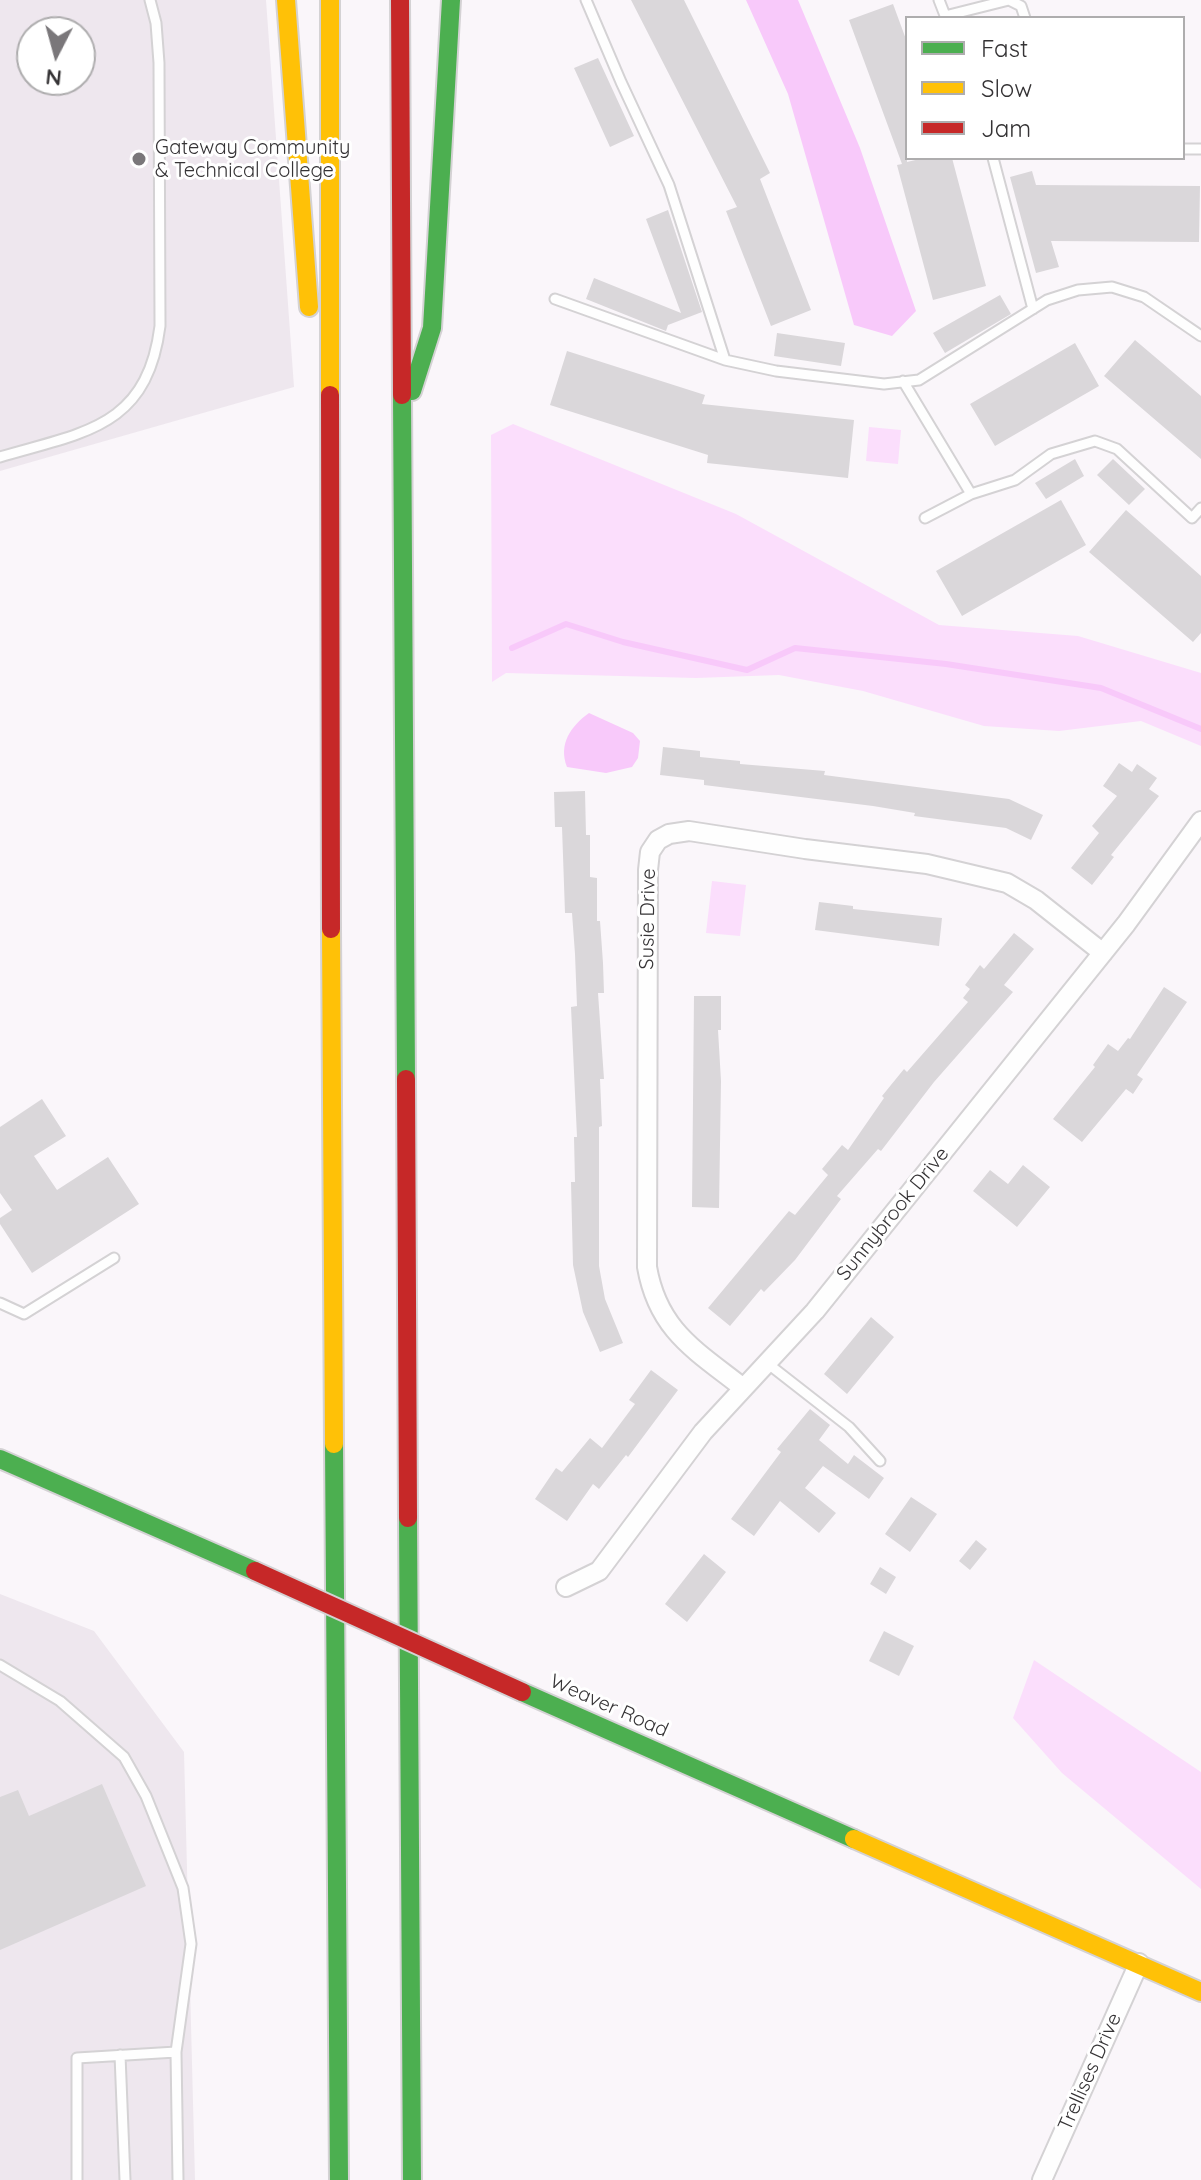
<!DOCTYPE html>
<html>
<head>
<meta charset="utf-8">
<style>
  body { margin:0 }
  #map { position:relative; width:1201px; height:2180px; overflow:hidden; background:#faf6fa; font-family:Quicksand,sans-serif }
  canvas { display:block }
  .legend { position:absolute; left:905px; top:16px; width:280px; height:144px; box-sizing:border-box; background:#fff; border:2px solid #aeadae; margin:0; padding:10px 14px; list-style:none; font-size:24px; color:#353335 }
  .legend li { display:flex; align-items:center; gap:16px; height:40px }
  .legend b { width:40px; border:2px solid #aeadae }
  .north { position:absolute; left:16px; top:16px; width:80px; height:80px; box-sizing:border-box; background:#fff; border:2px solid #aeadae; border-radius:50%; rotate:186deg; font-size:22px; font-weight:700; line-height:32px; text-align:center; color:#353335 }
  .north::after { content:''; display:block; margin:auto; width:28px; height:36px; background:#7a777a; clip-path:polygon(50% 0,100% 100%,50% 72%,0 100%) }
</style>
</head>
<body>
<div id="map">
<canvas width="1201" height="2180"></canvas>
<ul class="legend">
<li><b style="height:10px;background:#4caf50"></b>Fast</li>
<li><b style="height:10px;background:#ffc107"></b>Slow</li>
<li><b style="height:10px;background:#c62828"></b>Jam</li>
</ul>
<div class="north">N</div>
</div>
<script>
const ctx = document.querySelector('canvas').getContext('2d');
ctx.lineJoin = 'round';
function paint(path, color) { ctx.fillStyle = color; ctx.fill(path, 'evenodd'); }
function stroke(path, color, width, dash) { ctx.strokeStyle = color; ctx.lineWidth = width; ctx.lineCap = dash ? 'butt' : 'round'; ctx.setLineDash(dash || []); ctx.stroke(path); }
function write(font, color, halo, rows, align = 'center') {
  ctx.font = font + ' Quicksand,sans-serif'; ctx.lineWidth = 6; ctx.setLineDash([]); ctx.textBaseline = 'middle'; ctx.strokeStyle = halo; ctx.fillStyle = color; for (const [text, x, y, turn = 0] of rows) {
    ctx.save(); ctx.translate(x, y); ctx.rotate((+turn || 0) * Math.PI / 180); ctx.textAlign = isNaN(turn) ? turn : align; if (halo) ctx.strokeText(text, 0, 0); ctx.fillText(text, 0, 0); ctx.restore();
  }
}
paint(new Path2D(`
  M0 0H266L294 387 0 471ZM32 32H80V80H32Z
  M0 1594 94 1631 184 1752 195 2180H0Z`), '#eee7ee');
paint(new Path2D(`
  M513 424 736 514 939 625 1078 636 1201 673V746L1141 721 1059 731 984 726 863 691 779 675 696 678 506 673 492 682 491 435Z
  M869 427 901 430 898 464 866 461Z
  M712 881 746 885 740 936 706 933Z
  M1034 1660 1201 1772V1889L1062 1773 1013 1718Z`), '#fbdefc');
paint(new Path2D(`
  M746 0H798L860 148 916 311 892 336 854 325 788 94Z
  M589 713 633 733 640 741 638 758 632 767 606 773 567 767C558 744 571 726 589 713Z`), '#f8c9fa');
stroke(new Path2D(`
  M512 648 566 624 623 642 747 670 795 648 946 664 1101 688 1201 729`), '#f8c9fa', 6);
paint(new Path2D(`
  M631 0H684L770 173 760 179 811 310 771 326 726 211 737 207Z
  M893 4 907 42V162L924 158H952L986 286 933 300 897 165 902 164 849 20Z
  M598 58 634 136 610 147 574 68Z
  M1032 171 1036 185 1200 186 1199 242 1051 241 1059 267 1036 273 1010 177Z
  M668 210 702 312 668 325 666 331 586 299 594 278 681 313 646 219Z
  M1000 295 1011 314 945 353 933 333Z
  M777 333 845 343 841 366 774 356Z
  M1135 340 1201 396V459L1104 376Z
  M1075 343 1099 386 995 446 970 404Z
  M567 351 705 395 702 404 854 420 848 478 707 463 708 455 550 405Z
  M1075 459 1084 476 1046 499 1035 483Z
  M1113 459 1145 489 1129 505 1097 475Z
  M1061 500 1086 545 962 616 936 571Z
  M1126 510 1201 576V633L1193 642 1089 552Z
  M663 747 700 751V757L740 761V764L825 771 824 775 1009 799 1043 815 1031 840 1006 828 914 816 915 813 873 806 704 785V780L660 775Z
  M1119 763 1132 772 1137 764 1157 778 1149 789 1159 796 1111 855 1114 857 1092 885 1071 868 1099 833 1092 826 1117 796 1103 786Z
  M585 791 586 835H590V877L597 878V921H600L603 963 604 993H598L604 1079H600L602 1126 599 1127V1266L605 1299 623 1343 600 1352 583 1312 573 1265 571 1182H575L574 1137H577L571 1007 577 1006 575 954 572 913H565L562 827H555L554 792Z
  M819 902 853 906V909L942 918 939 946 815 930Z
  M1014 933 1034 949 1004 985 1013 992 934 1082 881 1151 878 1149 837 1196 841 1199 795 1260 764 1292 761 1289 730 1326 708 1308 789 1211 795 1215 828 1175 822 1169 842 1145 848 1150 884 1098 882 1096 904 1069 907 1072 968 1002 963 998 970 989 965 985 980 965 984 969Z
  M1164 987 1187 1002 1137 1075 1143 1079 1133 1094 1126 1089 1082 1142 1053 1119 1095 1067 1093 1065 1108 1044 1118 1051 1128 1038 1130 1039Z
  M694 996H721V1030H718L721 1081 719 1208 692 1207Z
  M42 1099 66 1136 34 1156 57 1190 108 1157 139 1204 32 1273 0 1224V1218L12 1210 0 1193V1127Z
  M1023 1165 1050 1187 1017 1227 973 1191 990 1170 1008 1184Z
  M871 1317 894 1337 847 1394 824 1374Z
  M651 1370 678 1390 628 1457 626 1455 599 1489 593 1484 567 1521 535 1499 556 1468 562 1472 590 1438 602 1448 635 1404 629 1400Z
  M810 1409 830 1425 819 1440 848 1464 854 1455 884 1478 869 1499 823 1466 805 1488 836 1513 819 1533 780 1501 754 1536 731 1519 781 1452 777 1449Z
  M911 1497 937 1514 910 1552 885 1534Z
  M976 1540 987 1549 970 1570 959 1561Z
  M704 1554 726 1572 687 1622 665 1604Z
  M880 1567 896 1577 886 1594 870 1584Z
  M884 1631 914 1646 899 1676 869 1661Z
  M102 1784 146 1886 0 1950V1797L18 1790 29 1816Z`), '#dad7da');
const lane = new Path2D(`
  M586 0 621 82 669 185 725 360
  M939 0 946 18
  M945 16 1009 0 1021 6 1025 18
  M1183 149H1201
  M993 158 1033 309
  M555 299 725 360 776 371 884 384 919 380 1047 300 1078 290 1112 287 1144 297 1201 336
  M903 381 971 494
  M0 457C84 432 147 428 160 326L159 63 156 23 150 0
  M925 518 971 494 1015 480 1051 454 1095 441 1117 449 1192 518 1201 508
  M0 1303 24 1314 114 1258
  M767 1363 849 1427 880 1461
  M0 1665 60 1701 124 1757 146 1796 183 1888 191 1944 176 2052 178 2180
  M120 2055 125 2180
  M77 2180V2058L176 2052`);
const street = new Path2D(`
  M742 1387C695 1350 658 1330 647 1267L648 870 650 852 658 840 669 834 689 831 805 849 927 864 1007 883 1036 900 1103 953
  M566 1587 599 1571 703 1432 815 1311 1126 924 1201 821
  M1042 2180 1139 1963`);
const fast = new Path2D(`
  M412 391 432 328 451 0
  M402 395 406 1079
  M334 1444 339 2180
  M0 1459 255 1571
  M408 1518 412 2180
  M522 1692 854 1839`);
const slow = new Path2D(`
  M286 0 309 307
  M330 0V395
  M331 929 334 1444
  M854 1839 1201 1992`);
const jam = new Path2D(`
  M400 0 402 395
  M330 395 331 929
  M406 1079 408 1518`);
stroke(lane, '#d4d2d4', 13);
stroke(street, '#d4d2d4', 22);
stroke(fast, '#d4d2d4', 22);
stroke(slow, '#d4d2d4', 22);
stroke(jam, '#d4d2d4', 22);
stroke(lane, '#fefefe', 9);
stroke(street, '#fefefe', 18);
stroke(fast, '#4caf50', 18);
stroke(slow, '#ffc107', 18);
stroke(jam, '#c62828', 18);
const jamBridge = new Path2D(`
  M255 1571 522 1692`);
stroke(jamBridge, '#d4d2d4', 22, []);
stroke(jamBridge, '#c62828', 18);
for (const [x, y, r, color] of [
  [139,159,8,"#7a777a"]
]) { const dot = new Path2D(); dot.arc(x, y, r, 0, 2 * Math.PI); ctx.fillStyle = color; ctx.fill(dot); stroke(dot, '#fff', 3); }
write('20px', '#353335', '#fff', [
  ["Gateway Community",155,148],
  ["& Technical College",155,171]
], 'left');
write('20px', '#353335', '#fff', [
  ["Susie Drive",648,919,-89],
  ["Sunnybrook Drive",893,1214,-51],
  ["Weaver Road",609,1706,24],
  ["Trellises Drive",1090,2072,-66]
]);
</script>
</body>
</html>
